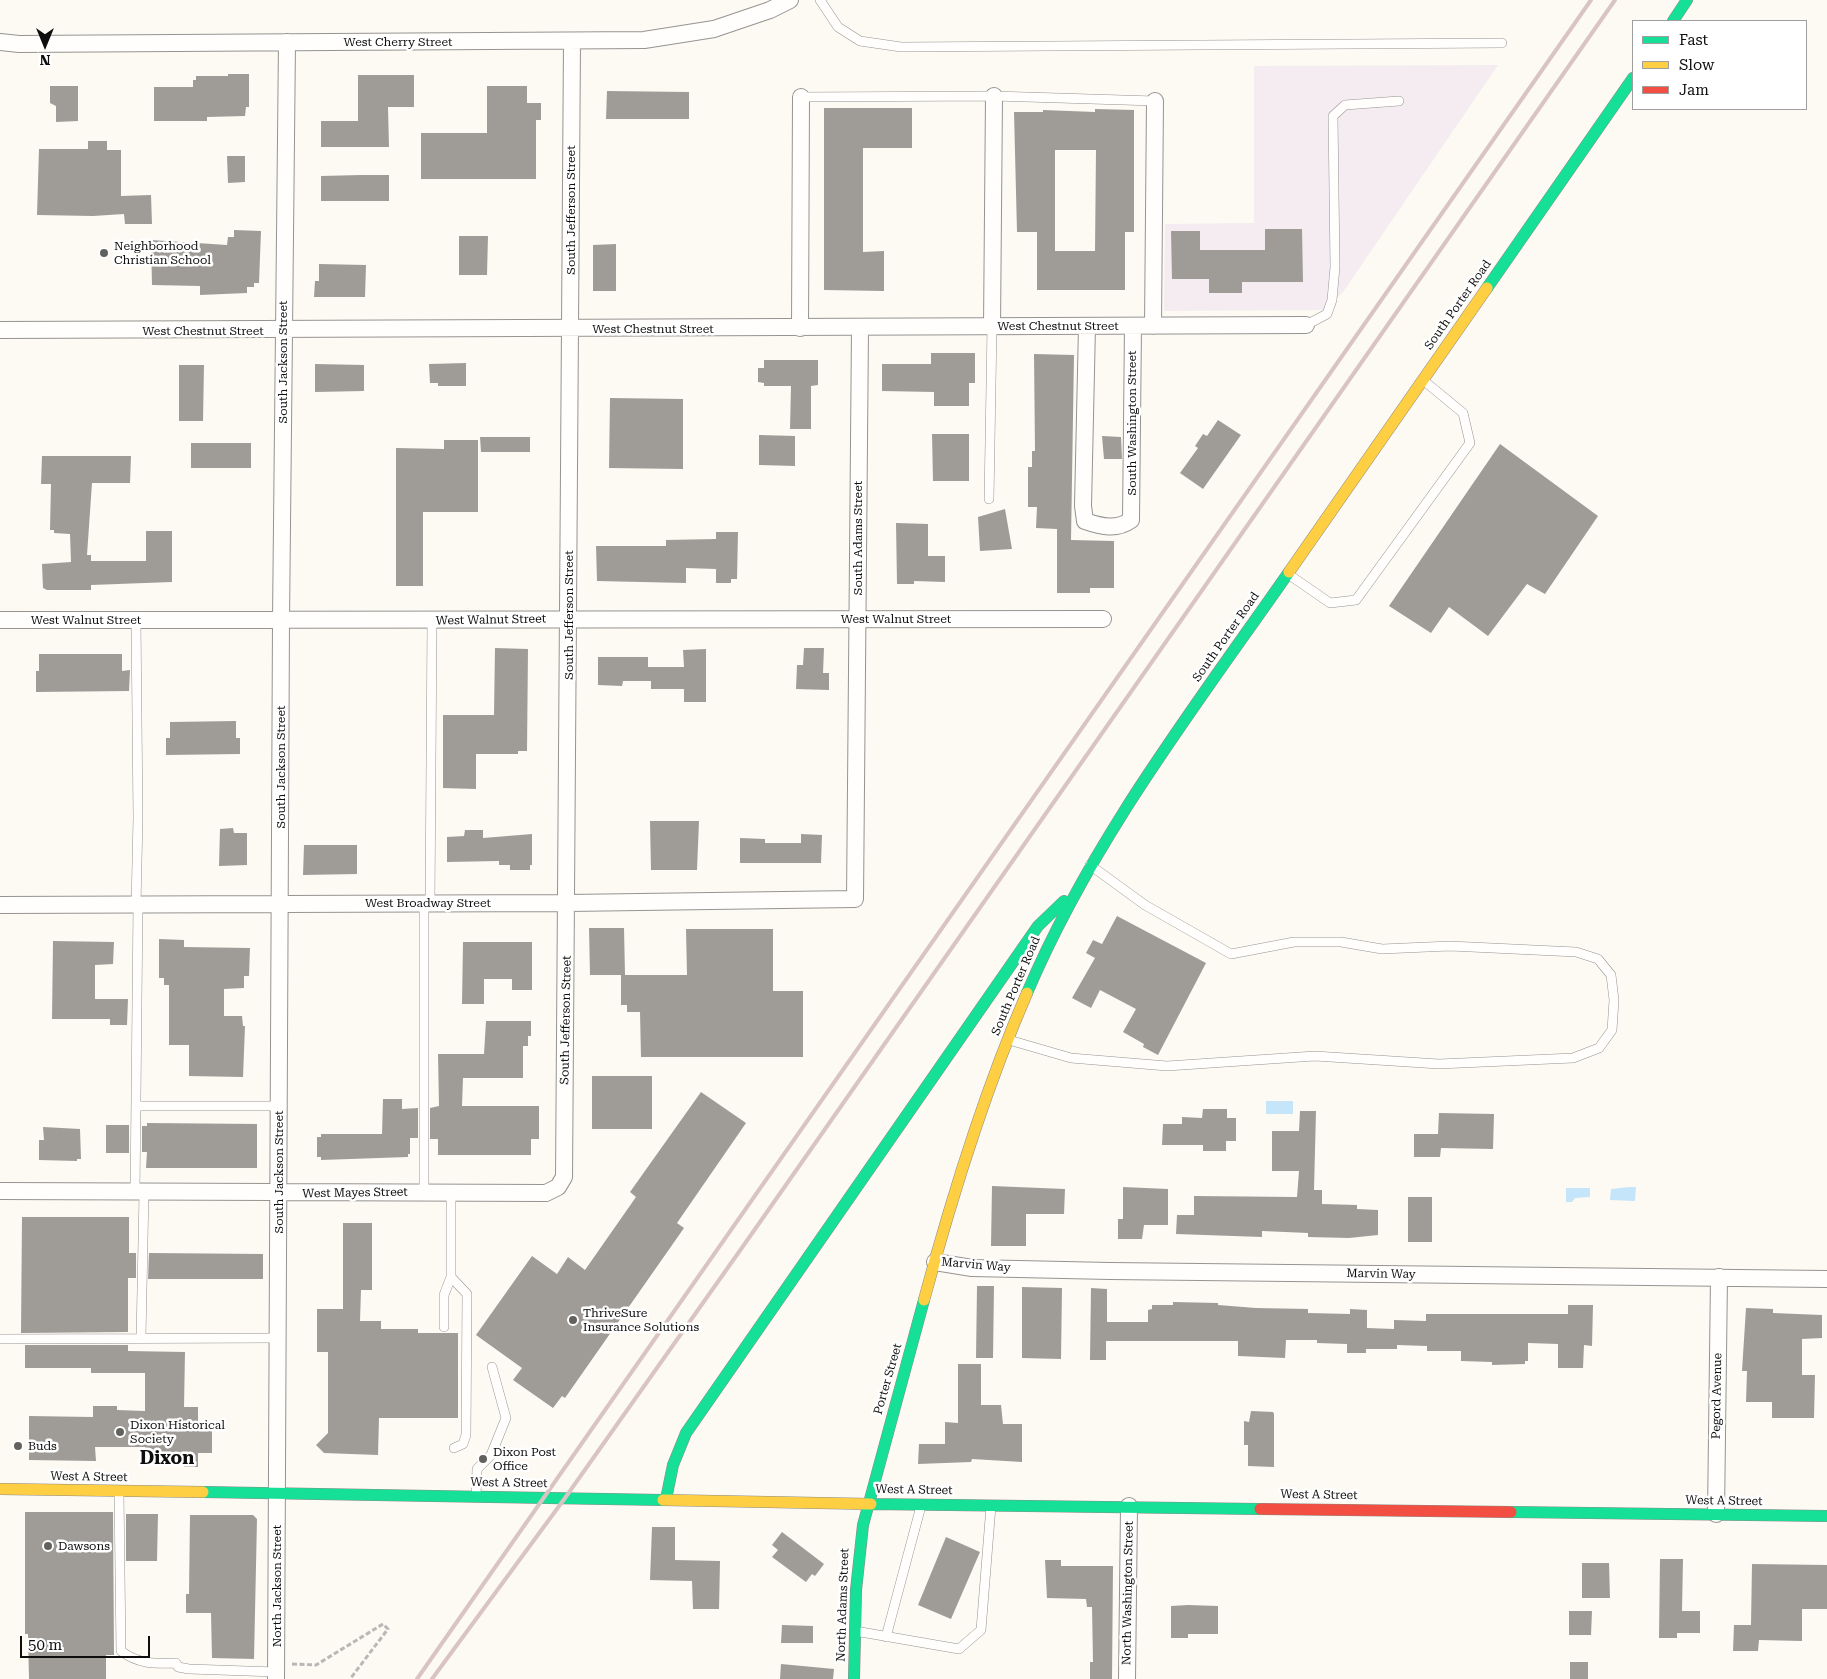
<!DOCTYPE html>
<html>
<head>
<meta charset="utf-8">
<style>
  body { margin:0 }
  #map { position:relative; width:1827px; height:1679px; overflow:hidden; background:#fcfaf2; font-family:"Roboto Serif",serif }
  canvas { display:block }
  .legend { position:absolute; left:1632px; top:20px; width:175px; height:90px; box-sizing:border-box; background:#fff; border:1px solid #9f9f9f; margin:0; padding:6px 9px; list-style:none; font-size:15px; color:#0e0e0e }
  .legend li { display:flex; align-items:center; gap:10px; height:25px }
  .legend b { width:25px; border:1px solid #9f9f9f }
  .north { position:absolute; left:20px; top:20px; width:50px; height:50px; -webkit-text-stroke:4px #fff; paint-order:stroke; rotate:180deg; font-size:14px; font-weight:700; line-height:20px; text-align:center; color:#0e0e0e }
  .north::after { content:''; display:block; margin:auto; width:18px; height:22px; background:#0e0e0e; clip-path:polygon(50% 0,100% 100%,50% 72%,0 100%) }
  .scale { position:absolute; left:20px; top:1636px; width:130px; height:22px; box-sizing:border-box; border:2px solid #0e0e0e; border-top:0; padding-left:6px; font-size:15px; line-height:18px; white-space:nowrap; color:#0e0e0e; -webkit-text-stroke:4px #fff; paint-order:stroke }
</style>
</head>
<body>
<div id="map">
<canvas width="1827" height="1679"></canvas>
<ul class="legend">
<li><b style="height:6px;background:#16e098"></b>Fast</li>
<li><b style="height:6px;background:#ffcf43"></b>Slow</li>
<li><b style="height:6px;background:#f24e42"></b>Jam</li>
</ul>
<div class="north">N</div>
<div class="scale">50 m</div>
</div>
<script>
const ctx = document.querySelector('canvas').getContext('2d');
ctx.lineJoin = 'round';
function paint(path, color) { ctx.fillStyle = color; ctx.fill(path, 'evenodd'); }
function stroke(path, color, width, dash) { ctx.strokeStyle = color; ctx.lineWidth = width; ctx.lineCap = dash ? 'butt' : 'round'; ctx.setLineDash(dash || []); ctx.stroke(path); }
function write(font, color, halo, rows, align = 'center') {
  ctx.font = font + ' "Roboto Serif",serif'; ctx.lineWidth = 5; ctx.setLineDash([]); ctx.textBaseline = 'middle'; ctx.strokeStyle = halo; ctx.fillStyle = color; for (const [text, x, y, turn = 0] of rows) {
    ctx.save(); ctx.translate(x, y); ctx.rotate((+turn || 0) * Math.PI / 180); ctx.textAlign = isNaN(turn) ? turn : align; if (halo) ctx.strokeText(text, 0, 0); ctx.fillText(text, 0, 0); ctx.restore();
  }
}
paint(new Path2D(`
  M1498 65 1343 292 1325 310 1164 311 1165 224 1254 223V66Z`), '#f4ecf0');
paint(new Path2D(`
  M1266 1101H1293V1114H1266Z
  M1630 1187H1636L1635 1201 1610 1200 1611 1189Z
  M1566 1188H1590V1197L1575 1198 1572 1202H1566Z`), '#c5e5fa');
paint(new Path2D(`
  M228 74H249V107H246L245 116 207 117V121H154V87H193V80H196V76H228Z
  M358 75H414V107H388L389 147H321V121H358Z
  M50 86H78V121L56 122V106L50 103Z
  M487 86H527V103H541V120H536V179H421V133H487Z
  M607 91 689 92V119H606Z
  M824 108H912V148H863V252L884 251V291L824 290Z
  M1095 109 1134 110V232H1125V290H1037V232H1017L1014 112H1043V110L1095 112ZM1055 150H1096L1095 251H1055Z
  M88 141H107V150H121V196L151 195 152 224H125L124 214 93 216 37 215 39 149H88Z
  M227 156H245V182L228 183Z
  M361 175H389V201H321V176Z
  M1265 229H1302L1303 282H1242V293H1209V279H1172L1171 231H1200V250H1265Z
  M234 230 261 231 259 283H254V287H247V293L200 295V286L152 285 151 240 227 245 228 237H234Z
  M459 236H488L487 275H459Z
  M616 244V291H593V245Z
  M319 264 366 265 365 297H314L315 281H319Z
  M931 353H975V383H969V406H934V392L882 391V364H931Z
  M1034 354 1074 355 1071 540 1114 541V588H1090V593H1057V529L1036 528 1037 507H1028V467H1032V451H1035Z
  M764 360H818V385L811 386V429H790L791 386H764V383L758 382V368H764Z
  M466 363V386H438V383H430L429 364Z
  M315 364 364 365V391L315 392Z
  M179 365H204L203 421H179Z
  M610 398 683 399V469L609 468Z
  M1218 420 1241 435 1203 489 1180 473 1198 448 1195 446 1203 434 1207 436Z
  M932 434H969V481H933Z
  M759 435 795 436V466L759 465Z
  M1102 436 1121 437 1122 459H1104Z
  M480 437H530V452H481Z
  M444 440H478V512H423V586H396V448L444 449Z
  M191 443H251V468H191Z
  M1500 444 1598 516 1545 594 1527 584 1488 636 1449 607 1431 633 1389 606Z
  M42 456H131L130 483H92L87 555H91V561H146V531H172V582L91 585V590H47L43 588 42 564 71 562 70 534 54 533V530H50L51 484H41Z
  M1005 509 1012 549 980 551 978 517Z
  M896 523 928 524V556H945V582L914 581V584H897Z
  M716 532H738L737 579H731V583H716V569L686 568V583L597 581 596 546H666V540L716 539Z
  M495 648 528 649 527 751H518V754H476V789L443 788V715H494Z
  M804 648H824L823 673H829V690L796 689 797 665H803Z
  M706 649V702H684V689H651V681H623L622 686 598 685V657H648V667H684L683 650Z
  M39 654H122V671L130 670 129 691 36 692V671H39Z
  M236 721V738H240V754L166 755V738H170V722Z
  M650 821H699L697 870H651Z
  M233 828 234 833H247V865L219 866 220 829Z
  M465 830H483V838L532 834V865H530V870H510V865H499V861L447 862V837L464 836Z
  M801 834 822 835 821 863H740V838L765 839V843H801Z
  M304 845H357V874L303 875Z
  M1117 916 1206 963 1158 1055 1143 1047 1144 1044 1123 1032 1136 1009 1100 990 1091 1008 1072 998 1095 958 1086 953 1093 940 1102 944Z
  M589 928H624L625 975H590Z
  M686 929H773V991H803V1057H641L640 1012H627V1005H621V975H687Z
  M159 939 184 940V947L250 948 249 976H244V988L224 989V1016H242L243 1026H245L243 1077 189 1076V1045H169V985H164V978H159Z
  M53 941 114 942 113 964 95 965V999H128L127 1025H110V1019H52Z
  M463 942H532V990H512V979H484V1004H462Z
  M486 1021H531V1036H528V1046H523V1078H463L462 1106H539V1139H531V1155H438V1139H430V1108L439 1106 438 1054H484Z
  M592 1076H652V1129H592Z
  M701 1092 746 1123 677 1223 684 1228 565 1398 562 1396 553 1408 513 1380 522 1368 476 1335 532 1256 557 1274 568 1257 585 1270 636 1197 630 1192Z
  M383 1099H402V1109L418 1108V1138H410V1154H408V1157L321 1160V1157H317V1137H321V1134H382Z
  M1203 1109H1227V1118H1236V1141H1226V1151H1203V1145H1162L1163 1124H1182V1117L1202 1118Z
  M1300 1111H1316L1314 1190H1322V1204L1357 1205V1209L1378 1210V1235L1349 1238 1308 1237V1233L1262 1231V1237L1176 1234 1177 1215H1194V1196L1297 1197 1299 1171H1272V1131H1299Z
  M1439 1113 1494 1114 1493 1149 1441 1148 1440 1157H1414V1134H1438Z
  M147 1123 257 1124V1168H146L147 1152H142V1126H147Z
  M106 1125H129V1153H106Z
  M43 1127 80 1129 81 1159H77V1161L39 1160V1140H44Z
  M992 1186 1065 1189 1064 1214H1026V1246H991Z
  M1123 1187 1168 1189V1225H1144L1142 1239H1118V1219H1123Z
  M1408 1197H1432V1242H1408Z
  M22 1217H129V1253H136V1278H128V1332L21 1333Z
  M343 1223H372V1290H361L360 1321H381V1329H418V1333H458V1418H379L378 1455 324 1453 316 1445 328 1433V1352H317V1309H343Z
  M149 1253 263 1254V1279H148Z
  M977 1286H994L993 1358H976Z
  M1022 1287 1062 1288 1061 1359 1022 1358Z
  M1091 1288 1107 1289V1322H1148V1310L1152 1309V1305H1173V1302L1218 1303V1305L1256 1308 1308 1309V1313L1350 1314V1309L1367 1310V1328L1394 1329V1320L1426 1321V1314H1568V1305H1593L1592 1346 1584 1345 1583 1368H1558V1344L1528 1343V1361H1525V1364L1492 1365V1362L1461 1361V1351H1427V1346L1397 1345V1349H1366V1353H1347V1344L1317 1343V1340H1286L1285 1358 1238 1356V1341H1106V1360H1090Z
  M1746 1308 1773 1309V1313L1822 1315V1338L1802 1339V1375H1815L1814 1418H1772V1402H1746L1747 1371H1742Z
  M25 1345H128V1351L185 1352 184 1407H198V1431H212V1453H198V1467H184V1462L145 1463V1447H95L96 1461 29 1460V1416L93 1417V1406H117V1410L145 1411V1373H91V1368H25Z
  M958 1364H981V1405H1001L1003 1424H1022V1462L972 1459 971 1462 918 1464 919 1444H945V1422L958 1423Z
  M1251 1411 1273 1412 1274 1414V1467L1248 1466V1445H1244V1421L1249 1422Z
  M25 1512H113L114 1655H106V1679H29L28 1634H25Z
  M126 1514H158L157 1561H126Z
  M190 1515H253L257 1519 254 1659 212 1658 211 1613H186V1594H189Z
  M652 1527H675V1560L720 1561 719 1609H693L692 1581 650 1580Z
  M782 1532 824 1564 815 1576 812 1574 806 1582 772 1557 778 1550 772 1545Z
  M946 1537 980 1552 951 1619 918 1605Z
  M1660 1559H1683L1682 1611H1700V1633H1677V1638H1659Z
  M1045 1560H1061V1566H1113L1112 1679H1090V1662H1093L1092 1607H1087L1086 1599 1047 1598Z
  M1582 1563H1609L1610 1598H1582Z
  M1752 1564 1827 1565V1609H1802V1641L1759 1640 1758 1651H1733L1734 1625H1751Z
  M1188 1605 1218 1606V1634H1188V1638H1171V1606Z
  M1569 1611H1592L1591 1635H1569Z
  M782 1625 813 1626V1643H781Z
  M1570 1662H1588V1679H1570Z
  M781 1664 834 1669 833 1679H780Z`), '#9f9c98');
const lane = new Path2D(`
  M820 0 838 27 860 41 901 47 1502 43
  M801 97 994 96 1155 101
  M1306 325 1327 314 1332 300 1335 267 1333 116 1345 105 1399 101
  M989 499 992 327
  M1288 574 1330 603 1356 600 1470 443 1463 413 1423 380
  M136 621 138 818 136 905
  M424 903V1191
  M430 903 432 621
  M1009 1040 1071 1058 1167 1066 1315 1056 1439 1064 1573 1058 1599 1048 1612 1030 1614 1000 1611 975 1598 959 1576 952 1450 946 1382 949 1341 942H1294L1231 954 1145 905 1090 865
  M137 1106H279
  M451 1192V1277L467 1294 466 1435 463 1444 454 1448
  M135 1193 138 905
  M444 1327V1295L451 1277
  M141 1337 144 1193
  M0 1339 278 1338
  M119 1493 121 1651C138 1664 155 1664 176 1663L178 1667 189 1669 276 1672
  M476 1496 477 1469 491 1455 506 1418 492 1367
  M855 1631 959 1649 981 1630 991 1506
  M886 1637 921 1506`);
const street = new Path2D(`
  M0 42 19 44 644 40 714 29 770 10 790 0
  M1087 326 1083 506 1085 521C1102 527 1117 530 1131 520L1133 326
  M1153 326 1155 101
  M992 327 994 96
  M800 328 801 97
  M0 330 1306 325
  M0 620 1103 619
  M0 905 568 903 855 899 860 328
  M0 1191 546 1193 558 1187 564 1177 572 42
  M935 1262 972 1268 1110 1271 1827 1279
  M1716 1514 1719 1277
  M276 1679 281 620 287 42
  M1127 1679 1129 1506`);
const fast = new Path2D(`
  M1673 21 1687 0
  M1487 288 1633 78
  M1027 993C1092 840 1194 708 1289 572
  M203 1492 663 1500
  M666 1499 673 1465 686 1433 1038 926 1064 901
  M871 1504 1260 1509
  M1511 1512 1827 1516
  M854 1679 856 1590 863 1525 924 1300`);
const slow = new Path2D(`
  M1289 572 1487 288
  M924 1300C952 1196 984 1092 1027 993
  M0 1489 203 1492
  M663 1500 871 1504`);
const jam = new Path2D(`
  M1260 1509 1511 1512`);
stroke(lane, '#959491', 10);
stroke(street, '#959491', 18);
stroke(fast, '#8c8b87', 12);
stroke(slow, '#8c8b87', 12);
stroke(jam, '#8c8b87', 12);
stroke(new Path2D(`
  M292 1664 316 1665 383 1624 388 1629 350 1679`), '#b8b8b6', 3, [5, 2.5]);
stroke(lane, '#fffefd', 9);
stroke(street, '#fffefd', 16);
stroke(fast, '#16e098', 11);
stroke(slow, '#ffcf43', 11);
stroke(jam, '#f24e42', 11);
stroke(new Path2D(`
  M417 1679 1591 0
  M432 1679 565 1498 746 1242 1615 0`), '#d9c4c2', 4);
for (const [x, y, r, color] of [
  [104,253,5,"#61615e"],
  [573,1320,5,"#61615e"],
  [120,1432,5,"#61615e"],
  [18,1446,5,"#61615e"],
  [483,1459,5,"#61615e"],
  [48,1546,5,"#61615e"]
]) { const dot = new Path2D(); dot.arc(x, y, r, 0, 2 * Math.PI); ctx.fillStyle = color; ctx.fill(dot); stroke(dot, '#fff', 2); }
write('12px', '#0e0e0e', '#fff', [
  ["West Cherry Street",398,42],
  ["South Jefferson Street",571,210,-90],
  ["South Porter Road",1458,305,-55],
  ["West Chestnut Street",1058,326],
  ["West Chestnut Street",653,329],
  ["West Chestnut Street",203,331],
  ["South Jackson Street",283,362,-90],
  ["South Washington Street",1132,423,-90],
  ["South Adams Street",858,538,-90],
  ["South Jefferson Street",569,615,-90],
  ["West Walnut Street",896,619],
  ["West Walnut Street",86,620],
  ["West Walnut Street",491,620,-1],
  ["South Porter Road",1226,637,-55],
  ["South Jackson Street",281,767,-90],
  ["West Broadway Street",428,903],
  ["South Porter Road",1016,986,-67],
  ["South Jefferson Street",566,1020,-89],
  ["South Jackson Street",279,1172,-90],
  ["West Mayes Street",355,1193,-1],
  ["Marvin Way",976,1265,5],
  ["Marvin Way",1381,1274,1],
  ["Porter Street",888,1379,-74],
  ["Pegord Avenue",1717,1396,-89],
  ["West A Street",89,1477,1],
  ["West A Street",509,1483,1],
  ["West A Street",914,1490,1],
  ["West A Street",1319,1495,1],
  ["West A Street",1724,1501,1],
  ["North Jackson Street",277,1586,-90],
  ["North Washington Street",1128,1593,-89],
  ["North Adams Street",843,1605,-88]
]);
write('12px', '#0e0e0e', '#fff', [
  ["Neighborhood",114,246],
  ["Christian School",114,260],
  ["ThriveSure",583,1313],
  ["Insurance Solutions",583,1327],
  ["Dixon Historical",130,1425],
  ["Society",130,1439],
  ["Buds",28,1446],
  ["Dixon Post",493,1452],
  ["Office",493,1466],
  ["Dawsons",58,1546]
], 'left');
write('bold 18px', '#0e0e0e', '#fff', [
  ["Dixon",167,1459]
]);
</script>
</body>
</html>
